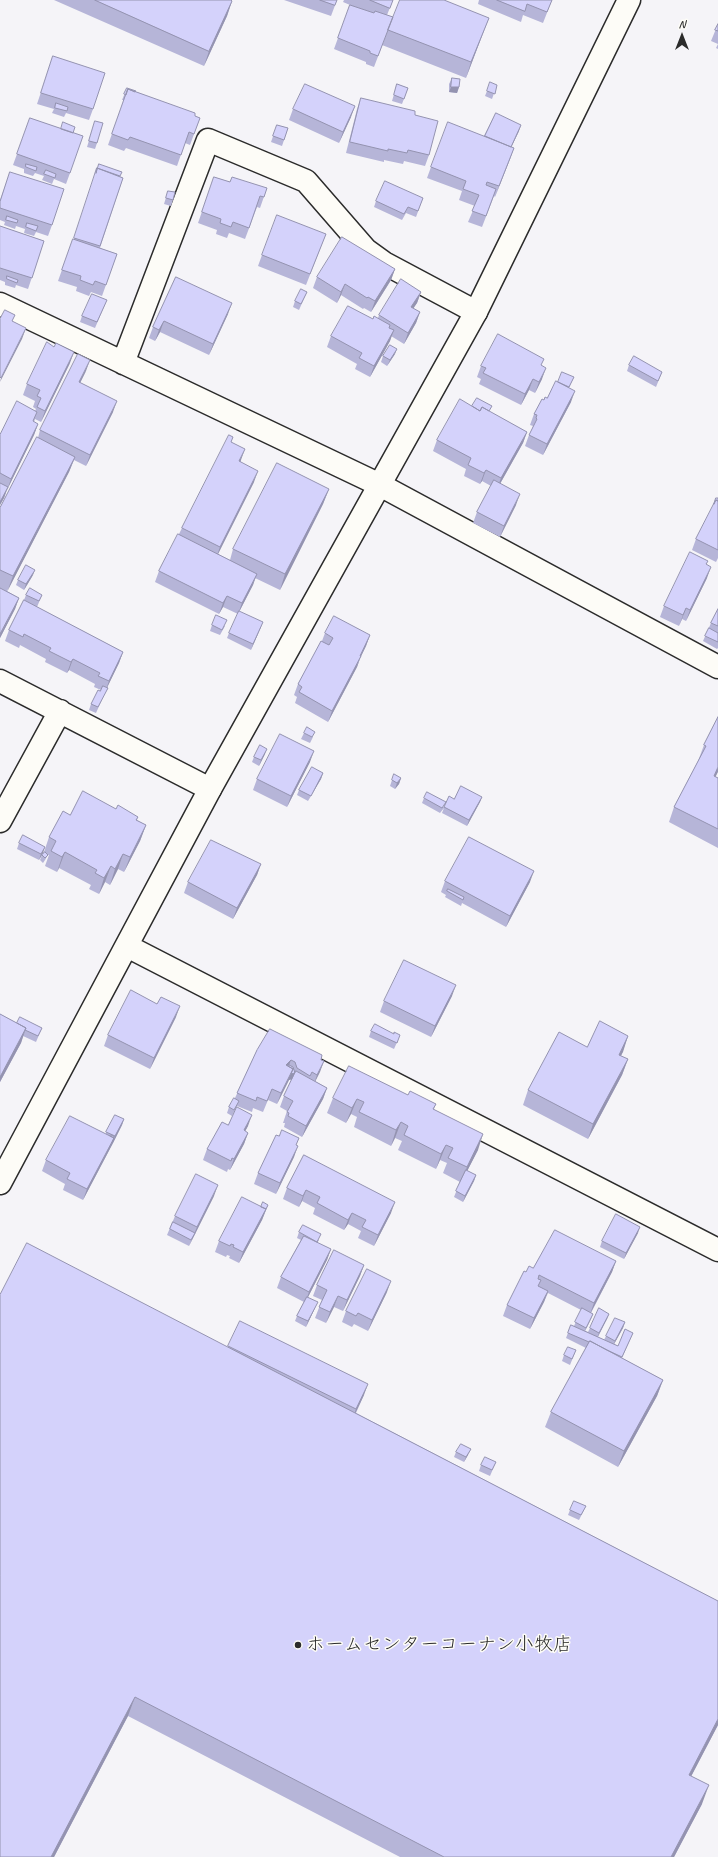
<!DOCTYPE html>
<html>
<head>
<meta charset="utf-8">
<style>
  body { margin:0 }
  #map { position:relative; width:718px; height:1857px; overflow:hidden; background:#f5f4f8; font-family:Caveat,sans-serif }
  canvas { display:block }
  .north { position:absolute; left:662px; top:16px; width:40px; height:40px; -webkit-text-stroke:3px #fdfcf7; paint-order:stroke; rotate:0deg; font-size:11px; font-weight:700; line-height:16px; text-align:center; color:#2b2b2b }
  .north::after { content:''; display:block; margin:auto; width:14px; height:18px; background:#2b2b2b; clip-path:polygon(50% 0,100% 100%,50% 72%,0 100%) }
</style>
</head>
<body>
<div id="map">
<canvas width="718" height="1857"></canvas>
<div class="north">N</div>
</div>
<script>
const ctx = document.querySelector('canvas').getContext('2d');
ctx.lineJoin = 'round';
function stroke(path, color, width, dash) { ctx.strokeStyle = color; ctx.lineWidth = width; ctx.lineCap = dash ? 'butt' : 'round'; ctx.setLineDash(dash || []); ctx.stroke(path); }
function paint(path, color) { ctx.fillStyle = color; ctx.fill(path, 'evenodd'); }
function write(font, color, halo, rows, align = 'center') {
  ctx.font = font + ' Caveat,"Klee One",sans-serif'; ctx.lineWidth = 3; ctx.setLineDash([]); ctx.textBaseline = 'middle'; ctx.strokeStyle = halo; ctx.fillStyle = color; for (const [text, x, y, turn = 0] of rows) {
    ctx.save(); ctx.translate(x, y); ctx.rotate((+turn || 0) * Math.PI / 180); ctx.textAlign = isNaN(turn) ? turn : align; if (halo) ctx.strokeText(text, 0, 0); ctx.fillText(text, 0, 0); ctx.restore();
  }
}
const minor = new Path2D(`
  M0 304 380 485 718 667
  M123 363 208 140 306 181 366 250 384 263 476 312
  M0 681 210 789
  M0 821 60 711`);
const tertiary = new Path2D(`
  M127 946 718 1250
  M0 1183 210 789 476 312 629 0`);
stroke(minor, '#2b2b2b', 25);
stroke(tertiary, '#2b2b2b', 25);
stroke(minor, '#fdfcf7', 22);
stroke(tertiary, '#fdfcf7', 22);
paint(new Path2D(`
  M54 0H231L232 1 227 16 204 66Z
  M284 0H337L331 16Z
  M344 0H393L387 15 393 17 374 67 366 64V62L334 49 350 5 343 2Z
  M479 0H552L543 23 523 15 521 22 478 4Z
  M489 18 466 78 382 45 388 30Z
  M718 24V49L716 48 718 44 711 41Z
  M53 56 93 109 89 120 66 113 64 117 52 113 54 109 37 104Z
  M452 78 459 87 457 93 449 92V84Z
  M397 84 408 88 402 104 392 101Z
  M497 85 492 99 485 96 487 91Z
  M127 88 200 118 190 145 185 143 177 166 126 148 124 151 108 145 124 100H122Z
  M361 98 415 115 429 155 425 166 404 161 403 164 384 160V162L346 153 357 109Z
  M293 109 351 117 339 143 289 120Z
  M496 113 519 131 511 147 514 148 510 159 495 197 494 196 482 227 468 222 475 206 459 200 462 191 427 178 431 167 484 136Z
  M30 118 73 133 70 173 66 184 54 179 52 184 42 180 44 176 35 173 33 176 24 173V169L13 165Z
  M95 121 97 143 95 149 87 147Z
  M277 125 288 128 282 146 271 142Z
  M99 164 120 176 123 178 100 248 117 254 102 296 91 292 89 296 76 291 77 287 58 281 73 239H74Z
  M10 172 52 225 48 236 36 232 34 236 24 233 25 229 16 226 15 229 4 225 5 222 0 220V200Z
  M214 177 230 182 267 188 260 208 257 207 245 239 229 233 227 238 216 234 217 230 198 223Z
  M168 191 173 200 171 206 164 204Z
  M423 198 416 217 406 213 402 220 374 207 376 201Z
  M0 226 44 241 28 289 16 285 15 288 5 285V282L0 280Z
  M326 234 306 285 258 266 262 255Z
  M395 269 391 280 371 312 364 308 363 309 341 295 337 303 313 288 317 277Z
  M176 277 228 314 209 355 160 332 155 341 149 338 153 327Z
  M307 292 299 310 293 307 295 301Z
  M421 292 417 303 413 308 420 312 416 323 404 344 391 336 390 341 370 377 355 369 357 364 327 347 331 336 373 319 378 318 379 315Z
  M107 300 95 328 80 322 82 316Z
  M395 354 387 366 381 362 383 356Z
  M70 363 41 422 35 419 34 422 38 424 34 435 7 490V489L4 498 0 505V435L35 411 36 409 33 407 35 401 23 395 27 384Z
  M542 365V379L535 393 529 390 521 405 479 384 481 379 477 377 481 366Z
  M629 365 662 372 656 387 627 371Z
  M86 371 80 383 113 412 86 466 74 460 69 472 7 591 19 598 15 609 0 638V508L38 438 40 430Z
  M574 377 569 388 571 402 543 455 525 446 529 435 532 429 533 426 530 425 534 414 544 400 547 398 558 382Z
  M472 406 490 412 527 432 523 443 500 484 516 505 500 537 473 523 477 512 491 486 482 481 480 484 464 476 466 469 433 451 437 440Z
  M232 442 241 460V462L254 482 218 554 230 560 233 549 329 489 323 504 280 590 255 578 253 585 238 614 223 607 219 614 155 582 159 571 179 534 182 528Z
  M718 498V558L716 562 692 550 696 539Z
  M708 561 706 565 707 578 686 621 682 619 679 626 660 617 664 606Z
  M33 575 24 590 16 585 18 580Z
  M26 595H42L37 607 123 652 119 663 107 687 108 688 105 693 96 713 89 710 91 704 101 690 94 687 95 684 69 670 67 673 45 662 46 659 20 645 19 648 5 641 9 630 24 600Z
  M718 609V648L717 649 703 641 711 623Z
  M212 625 225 626 220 635 210 631Z
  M261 627 251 650 227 638 229 633Z
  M325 633 370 635 366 646 361 656 357 667 328 722 295 703 297 697 294 695 298 684 322 641Z
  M718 717 716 777 718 778V848L669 822 674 807 698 761 704 745Z
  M304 733 313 737 310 743 301 739Z
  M265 754 259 766 252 762 254 757Z
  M310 762 287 807 253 790 257 779Z
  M323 773 321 779 308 801 297 795 299 790Z
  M401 778 399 784 395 789 390 786 392 780Z
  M482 797 480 802 467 826 442 813 444 808 440 813 422 803 424 798 444 807 454 799Z
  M116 809 138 817 137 820 146 825 140 841 124 872 118 869 110 885 105 882 99 894 89 889 91 885 59 868 57 872 45 866 49 855H48L45 860 43 863 40 860 42 855 39 860 17 849 19 843 45 847 42 854 44 852 49 837 70 815Z
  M261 864 257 875 233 919 184 893 188 882Z
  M445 881 530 882 506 927 462 903 461 906 445 897 446 895 441 892Z
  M452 996 431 1037 380 1012 384 1001Z
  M0 1014 17 1023 42 1028 36 1042 23 1036 21 1043 0 1082Z
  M176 1017 150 1069 104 1046 108 1035Z
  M371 1031 394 1034 398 1040 394 1049 369 1037Z
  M628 1036 621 1056 628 1059 622 1075 588 1139 523 1105 528 1090 587 1047Z
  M257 1050 324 1061 315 1081 327 1088 323 1099 302 1137 284 1127 285 1123H283L287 1111 280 1107 284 1096 292 1079 289 1080 277 1104 268 1100 263 1112 253 1108 252 1112 237 1106 232 1116 227 1113 229 1107 235 1098Z
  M408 1095 436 1104 434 1109 478 1150 467 1171 476 1175 474 1181 463 1202 454 1197 460 1182 443 1173 447 1163 440 1160 436 1169 398 1150 402 1141 395 1138 391 1146 354 1127 357 1117 351 1114 346 1123 327 1113 333 1098Z
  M124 1119 122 1125 113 1143 83 1200 63 1190 65 1184 42 1171 46 1160 106 1134V1132Z
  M228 1125 248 1126 245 1131 248 1133 244 1144 230 1170 228 1169 227 1172 203 1160 207 1149Z
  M279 1136 299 1138 296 1145 294 1157 276 1194 254 1184 258 1173Z
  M304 1155 391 1213 374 1246 358 1238 361 1231 348 1224 344 1230 313 1214 315 1208 302 1201 299 1207 283 1199 287 1188Z
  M214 1196 189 1246 167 1235 175 1216Z
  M268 1205 262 1220 239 1263 229 1258 230 1256 227 1255 226 1257 215 1252 219 1241 261 1207Z
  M299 1232 319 1240 317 1243 331 1249 327 1260 308 1297 315 1308 306 1327 295 1321 297 1316 304 1302 277 1288 281 1277 301 1240 297 1238Z
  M638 1233 624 1259 600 1247 602 1241Z
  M616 1261 612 1272 591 1313 593 1314 585 1331 588 1332 590 1328 609 1314 607 1319 598 1337 604 1340 606 1336 625 1322 623 1328 614 1344 618 1346 633 1333 622 1358 663 1380 657 1396 618 1467 545 1427 551 1412 586 1348 566 1338 571 1325 574 1326 581 1310 548 1293 544 1302 530 1329 503 1316 507 1305 526 1272 533 1268Z
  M364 1265 360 1276 343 1311 334 1307 326 1323 315 1318 322 1300 313 1296 317 1285Z
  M387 1292 368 1331 354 1324 352 1327 342 1322 346 1311Z
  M228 1346 364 1395 356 1413 718 1601V1725L691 1776 702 1804 674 1857H400L128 1716 54 1857H0Z
  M576 1350 570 1365 562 1361 564 1355Z
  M456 1452 468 1455 464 1462 454 1457Z
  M496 1462 490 1476 479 1471 481 1465Z
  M586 1506 579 1520 568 1515 570 1510Z`), '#b6b5d8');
paint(new Path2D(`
  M232 1 227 16 204 66 209 51Z
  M489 18 483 33 466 78 471 62Z
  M451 87H459L457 93 449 92Z
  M355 106 351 117 339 143 343 132Z
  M521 125 519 131 508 154 510 149Z
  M514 148 510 159 495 197 499 186Z
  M395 269 391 280 371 312 375 301Z
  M345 284 341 295 337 303 341 292Z
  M421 292 417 303 407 318 411 307Z
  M232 303 228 314 209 355 213 344Z
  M420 312 416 323 404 344 408 333Z
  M164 321 160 332 155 341 159 330Z
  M26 328 22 339 0 382 1 378Z
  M394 330 390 341 370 377 374 366Z
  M397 349 395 354 387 366 390 360Z
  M74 352 70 363 41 422 45 411Z
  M90 360 86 371 75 393 79 382Z
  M546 368 542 379 535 393 539 382Z
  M533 379 529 390 521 405 525 394Z
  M575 391 571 402 543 455 547 444Z
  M117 401 113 412 86 466 90 455Z
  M38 424 34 435 7 490 11 479Z
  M527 432 523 443 497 489 501 478Z
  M245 449 241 460 235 472 239 461Z
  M75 457 69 472 7 592 13 576Z
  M486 470 482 481 480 484 484 473Z
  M258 471 254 482 216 558 220 547Z
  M8 487 4 498 0 505V502Z
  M329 489 323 504 280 590 285 574Z
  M520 494 516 505 500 537 504 526Z
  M711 567 707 578 686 621 690 610Z
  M35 570 33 575 24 590 26 584Z
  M257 574 253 585 238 614 242 603Z
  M227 596 223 607 219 614 223 603Z
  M19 598 15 609 0 638V635Z
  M686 608 682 619 679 626 683 615Z
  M263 622 261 627 251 650 253 644Z
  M370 635 366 646 356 667 360 656Z
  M123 652 119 663 105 692 109 681Z
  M361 656 357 667 328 722 332 711Z
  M73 659 69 670 67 673 71 662Z
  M267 749 265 754 259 766 261 760Z
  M314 751 310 762 287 807 291 796Z
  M718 767V772L708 791 714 776Z
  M323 773 321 779 308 801 311 796Z
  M401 778 399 784 395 789 397 783Z
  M482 797 480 802 467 826 469 820Z
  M146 825 140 841 124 872 130 857Z
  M45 847 43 853 39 860 41 854Z
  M65 852 59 868 57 872 62 857Z
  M123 854 118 869 110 885 115 869Z
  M261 864 257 875 233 919 237 908Z
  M111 866 105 882 99 894 104 878Z
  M534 871 530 882 506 927 510 916Z
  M456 985 452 996 431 1037 435 1026Z
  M180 1006 176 1017 150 1069 154 1058Z
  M26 1028 21 1043 0 1082V1077Z
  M628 1036 623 1052 613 1070 619 1055Z
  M628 1059 622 1075 588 1139 593 1124Z
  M291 1060 287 1071 286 1065Z
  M324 1061 320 1072 313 1086 317 1075Z
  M293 1069 295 1073 293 1079 289 1080 277 1104 281 1093Z
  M327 1088 323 1099 302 1137 306 1126Z
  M357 1099 351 1114 346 1123 352 1108Z
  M252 1115 248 1126 240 1141 244 1130Z
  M124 1119 122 1125 113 1143 83 1200 87 1189Z
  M401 1122 395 1138 391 1146 396 1130Z
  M248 1133 244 1144 230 1170 234 1159Z
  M483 1134 478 1150 461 1183 467 1167Z
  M446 1145 440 1160 436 1169 441 1154Z
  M298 1146 294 1157 276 1194 280 1183Z
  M476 1175 474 1181 463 1202 465 1196Z
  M218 1185 214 1196 189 1246 197 1227Z
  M306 1190 302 1201 299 1207 303 1196Z
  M395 1202 391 1213 374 1246 378 1235Z
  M268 1205 262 1220 239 1263 243 1252Z
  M352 1213 348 1224 344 1230 348 1220Z
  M640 1227 638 1233 624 1259 626 1253Z
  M331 1249 327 1260 305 1303 309 1292Z
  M616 1261 612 1272 590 1314 594 1303Z
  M364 1265 360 1276 343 1311 347 1300Z
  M391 1281 387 1292 368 1331 372 1320Z
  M548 1291 544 1302 530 1329 534 1318Z
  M338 1296 334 1307 326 1323 330 1312Z
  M318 1302 315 1308 306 1327 308 1321Z
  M593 1314 591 1319 584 1333 586 1328Z
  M609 1314 607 1319 597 1338 599 1333Z
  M625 1322 623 1328 613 1346 615 1341Z
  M663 1380 657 1396 618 1467 624 1451Z
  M368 1384 364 1395 352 1420 356 1409Z
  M471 1449 468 1455 464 1462 466 1457Z
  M135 1697 128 1716 54 1857H51Z
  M718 1719V1725L682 1794 689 1775Z
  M709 1785 702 1804 674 1857H671Z`), '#9493b0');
const building = new Path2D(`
  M95 0H231L232 1 209 51Z
  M320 0H337L335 5Z
  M370 0H393L390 8Z
  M400 0H444L489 18 471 62 388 30Z
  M497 0H552L547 12 527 4 525 11Z
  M350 5 374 13 375 11 393 17 378 56 370 53V51L338 38Z
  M718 24V31L715 30Z
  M53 56 105 73 93 109 41 93Z
  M452 78 460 79 459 87H451Z
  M490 82 497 85 495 94 487 91Z
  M305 84 355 106 343 132 293 109Z
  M397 84 408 88 404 99 394 95Z
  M127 88 136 91 135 92 128 89 126 95 124 94Z
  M128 89 195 113V116L200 118 194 134 189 132 181 155 130 137 128 140 112 134Z
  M361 98 415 111V115L438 121 429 155 408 150 407 153 388 149V151L350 142Z
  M56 103 68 107 67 111 55 108Z
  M496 113 521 125 511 147 485 136Z
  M30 118 83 136 70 173 17 154Z
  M95 121 103 123 97 143 89 141Z
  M63 122 75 127 73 133 61 129Z
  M448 122 514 148 499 186 487 182 486 185 496 189 486 216 472 211 479 195 463 189 466 181 431 167Z
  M277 125 288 128 284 140 273 136Z
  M26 164 37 167 36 171 26 167Z
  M99 164 122 172 120 176 97 168 96 173Z
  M97 168 123 178 100 246 74 238Z
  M46 170 56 174 55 178 44 174Z
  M10 172 64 189 52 225 0 208V202Z
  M214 177 230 182 232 177 267 188 264 197 260 196 249 228 233 222 231 227 220 223 221 219 202 212Z
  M385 181 423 198 418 211 408 207 404 214 376 201Z
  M168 191 175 192 173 200 166 198Z
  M277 215 326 234 310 274 262 255Z
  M7 216 18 220 17 223 6 220Z
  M27 223 38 226 36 231 26 227Z
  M0 226 44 241 32 278 0 268Z
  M342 237 395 269 375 301 368 297 367 298 345 284 341 292 317 277Z
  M73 239 117 254 106 285 95 281 93 285 80 280 81 276 62 270Z
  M7 276 18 280 17 283 7 279Z
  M176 277 232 303 213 344 164 321 159 330 153 327Z
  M401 279 421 292 411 307 420 312 408 333 379 315Z
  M301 289 307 292 301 304 295 301Z
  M92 294 107 300 97 322 82 316Z
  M348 306 373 319 374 316 390 325 389 328 394 330 374 366 359 358 362 353 331 336Z
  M5 310 15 315 12 321 26 328 1 378 0 377V319Z
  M498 334 544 359 541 365 546 368 539 382 533 379 525 394 483 373 486 368 481 366Z
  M47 342 54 347 56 343 74 352 45 411 37 407 41 398 37 396 40 390 27 384Z
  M390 345 397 349 390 360 383 356Z
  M78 354 90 360 79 382 117 401 90 455 40 430Z
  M634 356 662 372 658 381 629 365Z
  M562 372 574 377 569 387 558 382Z
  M556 381 575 391 547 444 529 435 537 419 536 418 537 415 534 414 542 399 544 400 545 397 547 398Z
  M477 398 492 406 489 411 482 407 480 411 472 406Z
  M460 399 480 411 482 407 527 432 501 478 486 470 484 473 468 465 471 458 437 440Z
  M17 401 37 412 33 421 38 424 11 479 0 473V435Z
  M229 435 233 437 231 442 245 449 239 461 258 471 220 547 182 528Z
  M37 437 75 457 13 576 0 570V508Z
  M277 463 329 489 285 574 233 549Z
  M494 480 520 494 504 526 477 512Z
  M0 483 8 487 0 502Z
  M716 498H718V501L716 500 714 504Z
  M716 500 718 501V550L696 539Z
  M178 534 257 574 242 603 227 596 223 603 159 571Z
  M690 552 708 561 706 564 711 567 690 610 686 608 683 615 664 606Z
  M26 565 35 570 26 584 18 580Z
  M0 588 19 598 0 634Z
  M30 588 42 595 39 601 26 595Z
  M24 600 123 652 109 681 98 676 100 673 73 659 71 662 49 651 51 648 24 634 23 637 9 630Z
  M718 609V626L711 623Z
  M239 611 263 622 253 644 229 633Z
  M216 615 227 620 222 630 212 625Z
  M334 616 370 635 360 656H361L332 711 299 692 302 687 298 684 321 641 329 645 333 638 325 633Z
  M709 628 718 633V642L705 636Z
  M103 686 108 688 98 707 91 704 98 690 100 691Z
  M718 717V767L714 776 718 778V829L674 807 706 746 704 745Z
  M307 727 315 732 312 737 304 733Z
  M280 734 314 751 291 796 257 779Z
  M260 745 267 749 261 760 254 757Z
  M312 767 323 773 311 796 299 790Z
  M394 774 401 778 397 783 392 780Z
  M461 786 482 797 469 820 444 807 449 796 454 799Z
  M83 791 116 809 118 805 138 817 136 820 146 825 130 857 123 854 115 869 111 866 104 878 95 873 97 870 65 852 62 857 51 851 56 841 49 837 63 811 70 815Z
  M427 792 446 802 442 808 424 798Z
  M23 835 45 847 41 854 19 843Z
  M469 837 534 871 510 916 445 881Z
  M211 840 261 864 237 908 188 882Z
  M45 852 48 855 45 858 42 855Z
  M448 889 464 897 463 900 447 891Z
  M404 960 456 985 435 1026 384 1001Z
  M131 990 157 1004 161 997 180 1006 154 1058 108 1035Z
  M0 1014 26 1028 0 1077Z
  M20 1017 42 1028 38 1036 25 1030 26 1028 17 1023Z
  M600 1021 628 1036 619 1055 628 1059 593 1124 528 1090 559 1032 587 1047Z
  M375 1024 394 1034V1032L400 1035 397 1043 371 1031Z
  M270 1029 322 1055 321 1060 324 1061 317 1075 312 1072 310 1076 297 1068 295 1062 291 1060 286 1065 293 1069 281 1093 272 1089 267 1101 257 1097 256 1101 237 1093 257 1050Z
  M289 1065 293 1067 295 1073 291 1074 293 1069 288 1066Z
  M349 1066 408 1095 410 1091 436 1104 433 1109 483 1134 467 1167 448 1158 453 1148 446 1145 441 1154 404 1135 408 1126 401 1122 396 1130 359 1112 364 1102 357 1099 352 1108 333 1098Z
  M296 1071 327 1088 306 1126 288 1116 289 1113 287 1112 293 1101 284 1096Z
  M234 1098 239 1101 234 1110 229 1107Z
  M237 1107 252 1115 244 1130 248 1133 234 1159 232 1158 231 1161 207 1149 222 1122 228 1125Z
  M115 1115 124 1119 115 1136 106 1132Z
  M70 1116 114 1138 87 1189 67 1179 70 1173 46 1160Z
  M282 1130 299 1138 296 1145 298 1146 280 1183 258 1173 276 1135 279 1136Z
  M111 1135 115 1137 112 1143 114 1138 110 1136Z
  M304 1155 395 1202 378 1235 362 1227 366 1220 352 1213 348 1220 317 1203 320 1197 306 1190 303 1196 287 1188Z
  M466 1170 476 1175 465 1196 456 1191Z
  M196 1174 218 1185 197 1227 175 1216Z
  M242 1197 266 1209 243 1252 233 1247 234 1245 231 1244 230 1246 219 1241Z
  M263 1202 268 1205 266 1209 261 1207Z
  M616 1214 640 1227 626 1253 602 1241Z
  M173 1222 195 1233 191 1240 170 1229Z
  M303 1225 321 1234 317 1242 299 1232Z
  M555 1230 616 1261 594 1303 539 1275 538 1279 541 1280 538 1286 548 1291 534 1318 507 1305 524 1271 526 1272 529 1266 533 1268Z
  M304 1236 331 1249 309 1292 281 1277Z
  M27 1243 718 1601V1719L689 1775 709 1785 671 1857H444L135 1697 51 1857H0V1295Z
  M334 1250 364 1265 347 1300 338 1296 330 1312 319 1307 327 1290 317 1285Z
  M367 1269 391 1281 372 1320 358 1313 356 1316 346 1311Z
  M307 1297 318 1302 308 1321 297 1316Z
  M582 1308 593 1314 586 1328 575 1322Z
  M599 1308 609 1314 599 1333 590 1328Z
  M615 1318 625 1322 615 1341 606 1336Z
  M240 1321 368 1384 356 1409 228 1346Z
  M571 1325 618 1346 625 1329 633 1333 622 1357 607 1350 590 1341 589 1342 568 1333Z
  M590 1341 663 1380 624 1451 551 1412Z
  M568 1347 576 1350 572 1359 564 1355Z
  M461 1444 471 1449 466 1457 456 1452Z
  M485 1457 496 1462 492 1470 481 1465Z
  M574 1501 586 1506 581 1515 570 1510Z`);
paint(building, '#d4d2fb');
stroke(building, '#9493b0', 1);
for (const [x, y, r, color] of [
  [298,1645,4,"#2b2b2b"]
]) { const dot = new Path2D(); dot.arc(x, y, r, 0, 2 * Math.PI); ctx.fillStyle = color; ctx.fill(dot); stroke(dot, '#fdfcf7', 1.5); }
write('19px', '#2b2b2b', '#fdfcf7', [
  ["ホームセンターコーナン小牧店",306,1645]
], 'left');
</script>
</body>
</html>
